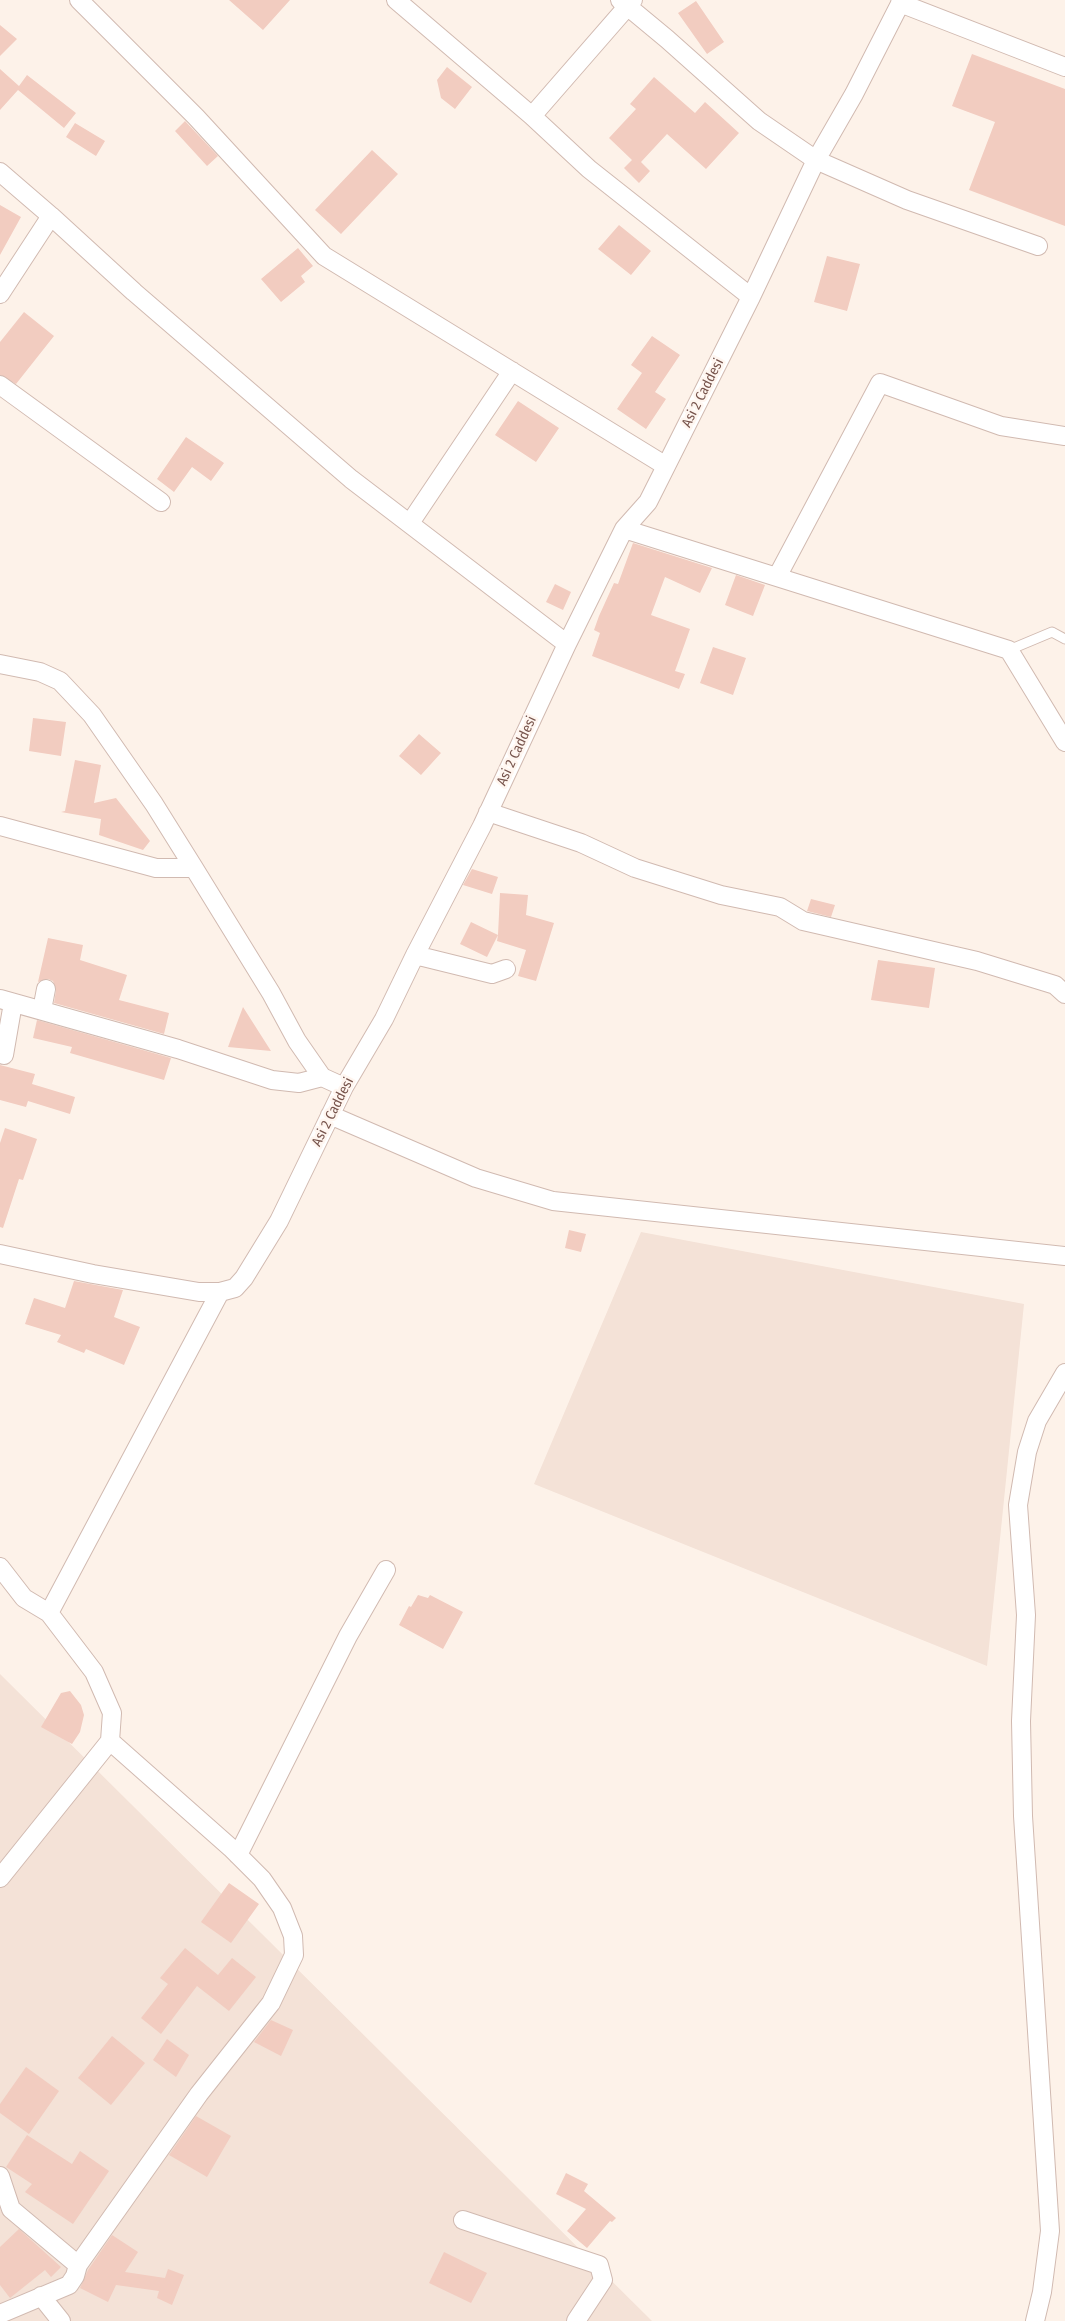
<!DOCTYPE html>
<html>
<head>
<meta charset="utf-8">
<style>
  body { margin:0 }
  canvas { display:block; background:#fdf2e9 }
</style>
</head>
<body>
<canvas width="1065" height="2321"></canvas>
<script>
const ctx = document.querySelector('canvas').getContext('2d');
ctx.lineJoin = 'round';
function paint(path, color) { ctx.fillStyle = color; ctx.fill(path, 'evenodd'); }
function stroke(path, color, width, dash) { ctx.strokeStyle = color; ctx.lineWidth = width; ctx.lineCap = dash ? 'butt' : 'round'; ctx.setLineDash(dash || []); ctx.stroke(path); }
function write(font, color, halo, rows, align = 'center') {
  ctx.font = font + ' "Fira Sans Condensed",sans-serif'; ctx.lineWidth = 5; ctx.setLineDash([]); ctx.textBaseline = 'middle'; ctx.strokeStyle = halo; ctx.fillStyle = color; for (const [text, x, y, turn = 0] of rows) {
    ctx.save(); ctx.translate(x, y); ctx.rotate((+turn || 0) * Math.PI / 180); ctx.textAlign = isNaN(turn) ? turn : align; if (halo) ctx.strokeText(text, 0, 0); ctx.fillText(text, 0, 0); ctx.restore();
  }
}
paint(new Path2D(`
  M641 1232 1024 1304 987 1666 534 1484Z
  M0 1674 652 2321H0Z`), '#f4e2d7');
paint(new Path2D(`
  M229 0H290L263 30Z
  M696 1 724 42 707 54 678 13Z
  M0 25 17 39 0 56Z
  M972 54 1065 89V226L969 190 995 122 952 106Z
  M447 67 472 87 455 109 441 98 437 80Z
  M0 69 19 86 27 75 76 113 64 128 18 90 0 110Z
  M654 77 695 113 705 102 739 133 706 169 667 134 641 162 650 171 639 183 624 168 632 160 609 138 636 109 630 104Z
  M185 121 218 156 207 166 175 131Z
  M75 123 105 141 96 156 66 137Z
  M372 150 398 174 341 234 315 210Z
  M0 205 21 217 0 255Z
  M619 225 651 251 631 275 598 249Z
  M298 248 313 266 301 276 305 282 281 302 261 279Z
  M827 256 860 264 847 311 814 302Z
  M24 312 54 336 16 384 0 375V342Z
  M652 336 680 355 655 392 666 399 646 429 617 409 642 373 631 365Z
  M518 401 559 428 536 462 495 435Z
  M186 437 224 463 211 481 192 467 174 492 157 479Z
  M633 543 712 568 700 593 665 577 651 615 690 629 675 671 685 674 679 689 592 656 600 633 594 630 599 616 614 583 618 584Z
  M736 575 765 585 753 616 725 605Z
  M555 584 571 592 563 610 546 602Z
  M713 647 746 658 733 695 700 683Z
  M33 718 66 722 61 756 29 751Z
  M419 734 441 753 421 775 399 756Z
  M75 760 101 765 94 803 116 798 150 841 143 850 99 835 101 819 61 812 65 811Z
  M472 869 498 877 492 894 463 885Z
  M500 893 528 895 526 915 554 923 536 981 518 976 526 950 497 941 498 935 487 957 460 944 471 922 498 935Z
  M811 899 835 905 831 917 807 911Z
  M48 938 83 945 80 960 127 975 119 1000 169 1013 164 1034 54 1003 56 990 53 981 48 979 38 982Z
  M878 960 935 968 929 1008 871 1000Z
  M243 1007 271 1051 228 1047Z
  M37 1020 171 1058 164 1080 70 1053 72 1047 33 1038Z
  M0 1065 35 1074 32 1084 75 1097 70 1114 28 1101 26 1107 0 1100Z
  M5 1128 37 1139 23 1180 19 1179 3 1228 0 1227V1143Z
  M569 1230 586 1234 581 1252 565 1248Z
  M74 1281 123 1290 114 1317 140 1327 124 1365 86 1349 84 1353 57 1342 61 1335 25 1324 34 1298 65 1308Z
  M418 1595 428 1598 430 1595 463 1612 443 1649 399 1625 409 1606 411 1607Z
  M70 1691 81 1705 84 1715 80 1732 72 1744 41 1727 61 1693Z
  M229 1883 259 1904 231 1943 201 1922Z
  M185 1948 218 1975 232 1958 256 1977 229 2011 197 1986 161 2034 141 2018 168 1984 160 1978Z
  M271 2020 293 2030 281 2056 254 2042Z
  M112 2036 145 2063 111 2105 78 2078Z
  M167 2039 189 2055 176 2077 153 2060Z
  M26 2067 59 2091 29 2134 0 2113V2104Z
  M196 2116 231 2136 207 2177 169 2155Z
  M27 2135 72 2164 80 2151 109 2171 73 2224 25 2192 32 2184 6 2167Z
  M566 2173 588 2184 584 2191 616 2218 612 2222 610 2221 587 2248 567 2231 586 2209 556 2194Z
  M19 2229 61 2267 51 2277 45 2270 10 2298 0 2285V2247Z
  M112 2235 138 2252 125 2272 165 2278 168 2269 184 2275 172 2305 157 2298 159 2291 116 2285 108 2302 80 2288 88 2270Z
  M444 2252 487 2273 471 2303 429 2283Z`), '#f2ccc0');
const service = new Path2D(`
  M1009 650 1052 632 1065 639`);
const minor = new Path2D(`
  M79 0 196 117 324 256 666 466
  M396 0 532 116
  M620 0 667 39 759 121 816 160 907 200 1038 246
  M633 0 532 116 589 169 751 297
  M900 3 1065 67
  M0 172 51 216 0 294
  M51 216 134 292 351 479 567 644
  M0 385 161 502
  M410 523 512 371
  M624 529 1009 650 1065 742
  M777 577 880 383 1001 426 1065 436
  M0 664 40 672 60 681 92 715 154 804 194 868 271 993 297 1041 322 1077 344 1087
  M488 812 581 843 635 868 721 895 780 907 803 921 977 961 1055 985 1065 994
  M0 826 156 868H194
  M415 955 492 974 506 969
  M0 999 178 1049 272 1080 299 1083 322 1077
  M42 1010 46 989
  M4 1055 13 1003
  M330 1115 476 1178 553 1201 1065 1256
  M0 1254 93 1274 199 1292H220L235 1288 244 1278 279 1221 344 1087 384 1019 415 955 482 826 567 644 624 529 648 502 751 297 816 160 854 94 902 0
  M0 1567 24 1598 49 1613 94 1672 112 1713 110 1741 0 1878
  M49 1613 220 1292
  M238 1855 348 1636 386 1570
  M0 2176 11 2209 78 2265 75 2276 69 2285 0 2314
  M463 2220 599 2265 603 2280 576 2321
  M78 2265 199 2094 271 2003 294 1955 293 1936 282 1908 262 1879 231 1848 110 1741
  M41 2296 61 2321
  M1035 2321 1042 2292 1050 2231 1023 1816 1021 1721 1026 1615 1018 1505 1027 1452 1037 1421 1065 1373`);
stroke(service, '#d1bab1', 11);
stroke(minor, '#d1bab1', 20);
stroke(service, '#fff', 9);
stroke(minor, '#fff', 18);
write('14px', '#77544c', '#fff6f0', [
  ["Asi 2 Caddesi",703,393,-63],
  ["Asi 2 Caddesi",517,751,-65],
  ["Asi 2 Caddesi",333,1112,-63]
]);
</script>
</body>
</html>
